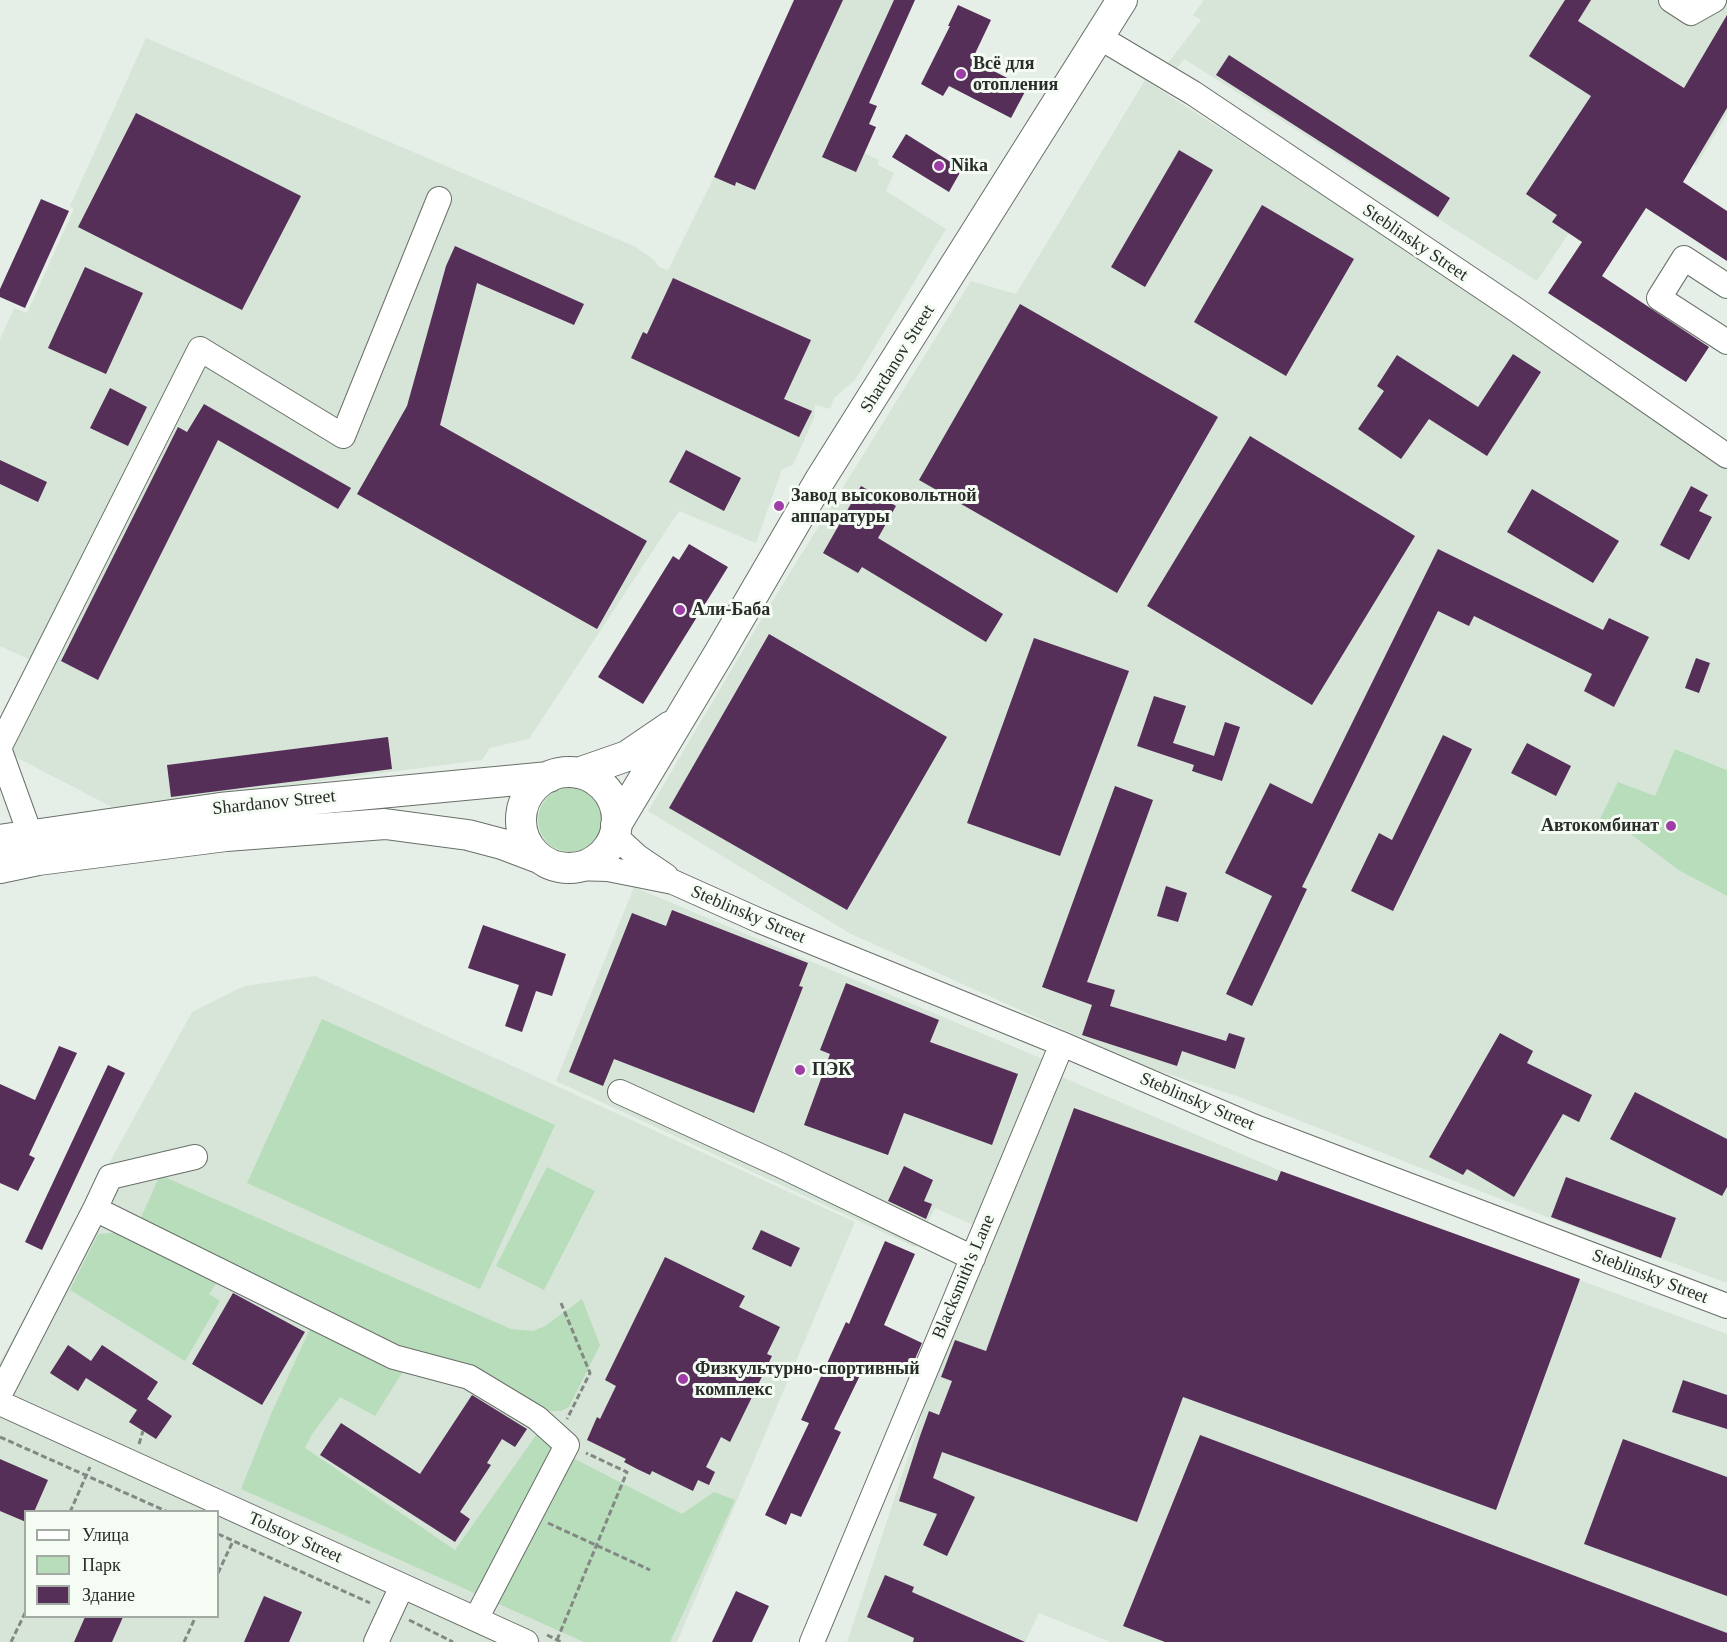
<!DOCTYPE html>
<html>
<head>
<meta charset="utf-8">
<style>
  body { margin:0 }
  #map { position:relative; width:1727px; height:1642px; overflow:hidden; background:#e6efe7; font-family:Georgia,serif }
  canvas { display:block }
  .legend { position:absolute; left:24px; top:1510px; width:195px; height:108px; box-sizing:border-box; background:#f4fcf4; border:2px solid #a3a9a3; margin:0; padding:8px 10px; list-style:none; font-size:18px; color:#292c29 }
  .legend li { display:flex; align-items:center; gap:12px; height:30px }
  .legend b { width:30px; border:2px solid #a3a9a3 }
</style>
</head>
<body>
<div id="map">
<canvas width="1727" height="1642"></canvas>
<ul class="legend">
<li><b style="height:8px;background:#fff"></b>Улица</li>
<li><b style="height:16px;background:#b8ddbb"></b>Парк</li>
<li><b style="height:16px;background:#552f58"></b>Здание</li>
</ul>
</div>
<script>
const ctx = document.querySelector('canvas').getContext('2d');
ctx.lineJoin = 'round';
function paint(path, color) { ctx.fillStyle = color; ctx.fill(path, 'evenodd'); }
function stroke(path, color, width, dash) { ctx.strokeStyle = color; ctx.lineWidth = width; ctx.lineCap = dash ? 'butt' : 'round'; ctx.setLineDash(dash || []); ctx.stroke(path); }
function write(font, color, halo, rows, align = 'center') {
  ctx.font = font + ' Georgia,serif'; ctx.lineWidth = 6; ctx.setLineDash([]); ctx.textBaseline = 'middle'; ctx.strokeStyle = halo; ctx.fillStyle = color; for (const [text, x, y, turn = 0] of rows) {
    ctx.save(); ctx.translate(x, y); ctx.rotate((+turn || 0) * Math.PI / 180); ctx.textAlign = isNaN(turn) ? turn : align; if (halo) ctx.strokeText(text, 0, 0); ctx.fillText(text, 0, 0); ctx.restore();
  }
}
paint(new Path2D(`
  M794 0H915L869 102 877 106 870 122 861 118 860 120 876 127 864 153 879 160 878 165 894 173 886 191 946 229 855 380 834 398 830 409 815 405 814 418 793 465 782 469 756 543 679 511 529 739 490 748 482 760 114 808 0 749 41 665 0 646V339L14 308 27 313 74 209 70 206 146 38 636 247 654 260 659 267 668 270 714 177Z
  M1204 0H1727V114L1696 166 1638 129 1537 281 1184 59 1177 68 1168 63 1201 20 1193 15Z
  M1145 80 1387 236 1727 466V770L1676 749 1655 796 1600 818 1629 833 1680 871 1727 896V1283L1552 1219 1239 1097 1147 1067 851 934 648 811 768 608 971 281 1016 294Z
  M634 887 1043 1059 978 1227 935 1208 915 1247 556 1081Z
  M315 976 855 1222 677 1642H0V1362L192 1012 244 986ZM26 1512H218V1616H26Z
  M1055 1074 1281 1171 1727 1334V1642H1110L1039 1613 1025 1642H847L946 1342Z`), '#d6e5d7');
paint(new Path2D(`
  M1675 749 1727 770V896L1680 871 1629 833 1600 819 1618 782 1655 796Z
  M538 820a32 32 0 1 1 64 0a32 32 0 1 1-64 0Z
  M322 1019 555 1125 480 1289 247 1183Z
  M547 1167 595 1191 544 1290 496 1266Z
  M160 1175 511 1329 533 1331 545 1326 582 1299 600 1345 569 1407 561 1411H547L464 1363 409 1362 375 1416 340 1397 312 1434 305 1448 455 1550 539 1431 569 1456 682 1514 714 1492 735 1500 670 1642H584L241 1489 271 1414 309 1331 315 1313 226 1269 209 1294 220 1301 185 1361 70 1290 98 1234 135 1231Z`), '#b8ddbb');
paint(new Path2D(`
  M794 0H843L755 190 736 182 735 186 714 177Z
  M894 0H915L869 103 877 106 869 124 876 127 856 172 822 157Z
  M1565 0H1591L1578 21 1684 88 1727 15V108L1683 182 1727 211V261L1646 208 1602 276 1709 347 1686 382 1548 293 1582 242 1552 222 1557 215 1526 194 1591 96 1529 56Z
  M958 5 991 20 972 60 1027 88 1011 118 949 86 943 96 921 84 950 26H948Z
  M1229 55 1450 198 1438 217 1216 75Z
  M136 113 301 196 242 310 78 227Z
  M906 134 962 169 949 192 892 157Z
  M1179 150 1213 170 1145 287 1111 267Z
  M41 199 69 211 25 308 0 297V289Z
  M1262 205 1354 259 1286 376 1194 322Z
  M455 246 584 304 574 325 477 283 440 425 647 541 597 629 357 494 407 406 446 266Z
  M85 267 143 293 106 374 48 348Z
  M673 278 811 340 784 399 812 411 799 437 631 358 643 332 647 334Z
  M1020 304 1218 417 1117 593 919 480Z
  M1513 354 1541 372 1487 456 1429 419 1401 459 1358 429 1384 391 1377 386 1397 355 1478 407Z
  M110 388 147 407 128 446 90 428Z
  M204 404 351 488 338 509 218 440 98 680 61 661 178 427 187 432Z
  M1250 436 1415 536 1312 705 1147 606Z
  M686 450 741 478 724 511 669 482Z
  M0 460 47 482 38 502 0 484Z
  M861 486 896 506 878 538 1003 614 986 642 862 567 858 573 823 553Z
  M1691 486 1708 495 1699 511 1712 517 1689 560 1660 545Z
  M1532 489 1619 541 1593 583 1507 532Z
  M689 544 728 567 643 704 598 677 673 556 679 560Z
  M1438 549 1603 630 1609 618 1649 637 1614 707 1584 691 1592 674 1474 616 1469 626 1438 611 1302 887 1307 889 1252 1006 1226 994 1272 896 1225 873 1270 783 1312 804Z
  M769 634 947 737 847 910 669 808Z
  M1034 638 1129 671 1060 856 967 823Z
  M1696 658 1710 663 1699 693 1685 688Z
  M1154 696 1186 706 1173 743 1214 756 1225 722 1240 727 1222 781 1192 771 1194 765 1137 746Z
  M1443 735 1472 749 1393 911 1351 891 1379 833 1392 840Z
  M388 737 392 769 171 797 167 765Z
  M1527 743 1571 766 1556 796 1511 773Z
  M1115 786 1153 800 1087 982 1115 990 1110 1006 1226 1041 1229 1033 1245 1038 1235 1069 1182 1051 1177 1066 1082 1035 1092 1005 1042 987Z
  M1166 886 1187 893 1178 922 1157 916Z
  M672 910 808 963 799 986 803 987 754 1113 614 1059 603 1086 569 1072 632 913 666 926Z
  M483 925 566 954 552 996 536 991 522 1032 505 1026 519 985 468 968Z
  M846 983 939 1020 930 1042 1018 1074 992 1145 904 1113 888 1155 804 1125 830 1054 820 1050Z
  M1500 1033 1533 1051 1527 1063 1592 1095 1579 1122 1563 1114 1514 1197 1467 1169 1463 1175 1429 1157Z
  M59 1046 77 1053 29 1155 35 1158 18 1191 0 1183V1084L35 1100Z
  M108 1065 125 1073 42 1250 25 1242Z
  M1635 1092 1727 1139V1187L1722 1196 1610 1139Z
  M1074 1108 1277 1181 1281 1171 1580 1279 1496 1510 1183 1397 1137 1522 942 1452 933 1478 975 1497 947 1556 923 1545 937 1514 899 1501 920 1436 929 1411 939 1415 952 1381 941 1377 955 1340 986 1351Z
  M904 1166 933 1180 924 1201 932 1204 926 1219 888 1201Z
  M1566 1177 1676 1218 1661 1258 1551 1217Z
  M761 1230 800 1248 791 1267 752 1249Z
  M885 1241 915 1254 884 1325 922 1343 908 1375 880 1362 877 1368 866 1363 834 1429 841 1432 801 1517 791 1513 786 1525 765 1515 809 1423 801 1420 846 1322 849 1324Z
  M665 1257 745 1296 739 1307 780 1327 767 1354 772 1356 730 1442 721 1437 706 1467 715 1472 709 1485 698 1480 693 1491 652 1471 650 1475 637 1469 624 1462 626 1459 587 1440 597 1417 600 1419 616 1386 605 1380Z
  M233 1293 305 1332 262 1405 192 1364Z
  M68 1345 91 1361 102 1345 158 1382 147 1399 172 1416 156 1439 129 1422 137 1410 86 1378 78 1391 50 1373Z
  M1683 1380 1727 1395V1429L1672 1412Z
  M472 1395 527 1429 515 1447 502 1439 487 1463 491 1465 460 1512 470 1519 455 1542 320 1455 341 1423 420 1474Z
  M1200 1435 1727 1633V1642H1165L1123 1626Z
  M1623 1439 1727 1477V1596L1584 1544Z
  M0 1459 48 1480 34 1512H26V1522L0 1511Z
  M885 1575 914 1587 912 1592 1025 1642H913L914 1638 867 1617Z
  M736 1591 769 1606 752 1642H712Z
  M264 1596 302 1612 289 1642H244Z
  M85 1617H123L112 1642H74Z`), '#552f58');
const minor = new Path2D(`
  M1671 0 1691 13 1714 0
  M1099 37 1193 93 1515 309 1727 456
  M1727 286 1684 258 1659 298 1727 342
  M0 746 200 349 343 436 439 199
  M0 751 30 834
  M614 835 638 857 666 876
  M573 868 608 869 673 882 760 921 1062 1044 1255 1127 1727 1306
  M620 1092 782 1166 973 1258
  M195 1157 110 1177 95 1209 394 1357 469 1377 537 1418 567 1445 476 1619
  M1 1392 95 1209
  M0 1403 526 1642
  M376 1642 402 1586
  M812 1642 1062 1044`);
const major = new Path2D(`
  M521 820a48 48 0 1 1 96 0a48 48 0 1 1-96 0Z
  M578 773 627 756 671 726
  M616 825 721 650 820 480 1122 0
  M0 840 220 808 549 777
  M0 868 38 860 226 836 385 824 468 835 502 844 539 858`);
stroke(minor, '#686f68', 26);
stroke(major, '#686f68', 32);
stroke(new Path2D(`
  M561 1303 590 1373 567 1419
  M0 1437 168 1512
  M139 1444 143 1431
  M70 1512 90 1467
  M548 1523 650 1570
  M218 1534 370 1603
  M218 1573 233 1541
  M409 1620 453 1642
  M547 1635 561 1642
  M557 1640 627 1472 586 1453
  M11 1642 26 1611
  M184 1642 196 1616`), '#828883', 3, [6, 3]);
stroke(minor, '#fff', 24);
stroke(major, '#fff', 30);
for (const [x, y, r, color] of [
  [961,74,6,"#9d3da5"],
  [939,166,6,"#9d3da5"],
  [779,506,6,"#9d3da5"],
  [680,610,6,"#9d3da5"],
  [1671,826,6,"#9d3da5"],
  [800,1070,6,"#9d3da5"],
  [683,1379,6,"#9d3da5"]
]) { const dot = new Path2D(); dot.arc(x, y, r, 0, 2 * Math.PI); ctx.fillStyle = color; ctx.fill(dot); stroke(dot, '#f4fcf4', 2); }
write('bold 18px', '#292c29', '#f4fcf4', [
  ["Всё для",973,64],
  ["отопления",973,85],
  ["Nika",951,166],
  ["Завод высоковольтной",791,496],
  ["аппаратуры",791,517],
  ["Али-Баба",692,610],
  ["Автокомбинат",1659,826,"right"],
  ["ПЭК",812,1070],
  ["Физкультурно-спортивный",695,1369],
  ["комплекс",695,1390]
], 'left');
write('18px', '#292c29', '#f4fcf4', [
  ["Steblinsky Street",1415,243,34],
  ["Shardanov Street",898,359,-58],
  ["Shardanov Street",274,803,-6],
  ["Steblinsky Street",748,915,23],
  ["Steblinsky Street",1197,1102,23],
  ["Blacksmith's Lane",964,1277,-67],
  ["Steblinsky Street",1650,1277,21],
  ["Tolstoy Street",295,1538,24]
]);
</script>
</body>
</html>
